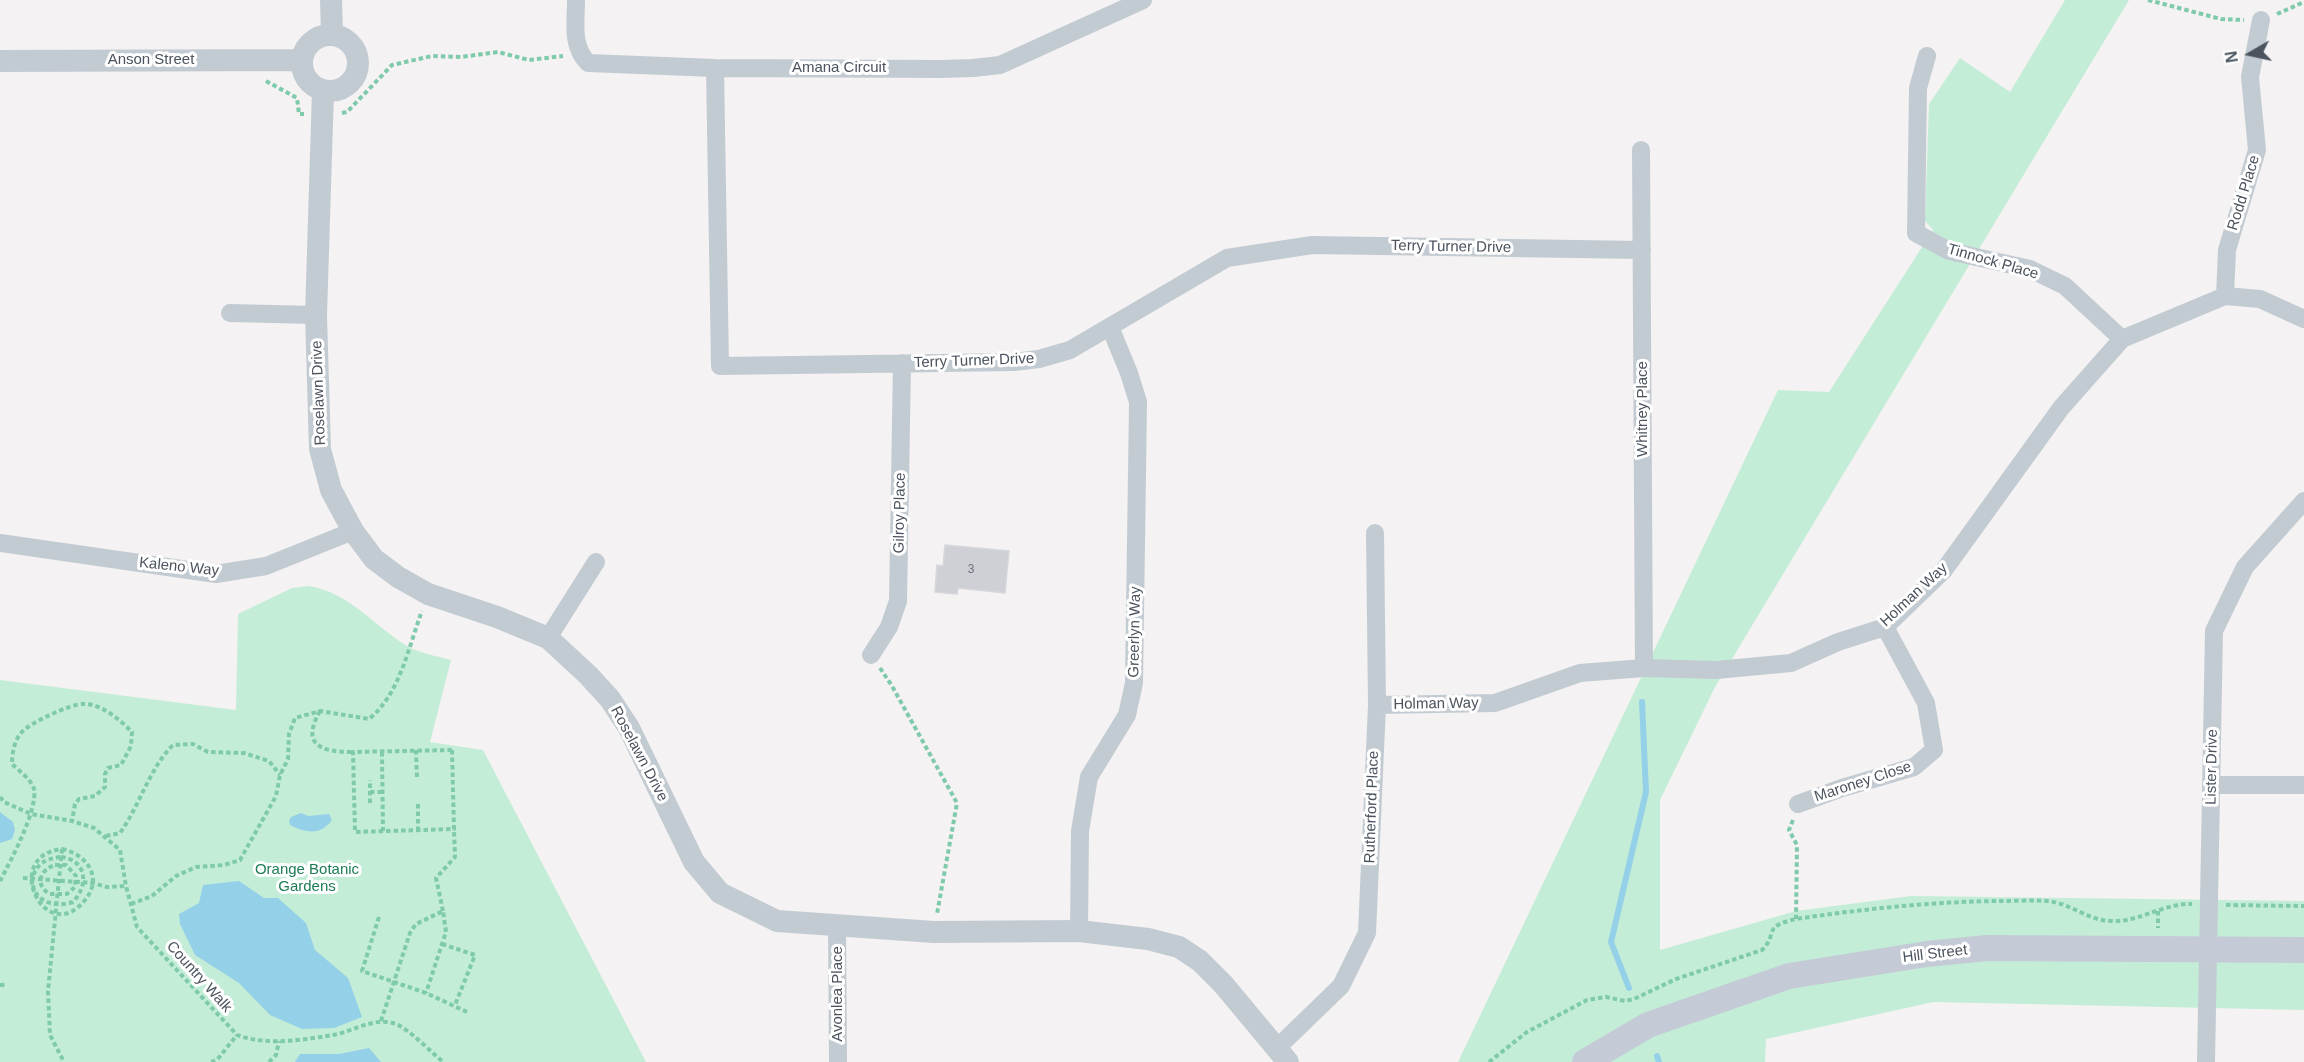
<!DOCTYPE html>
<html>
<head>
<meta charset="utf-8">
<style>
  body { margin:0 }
  #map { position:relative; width:2304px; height:1062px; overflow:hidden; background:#f4f2f2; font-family:Helvetica,sans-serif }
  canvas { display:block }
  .north { position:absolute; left:2220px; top:24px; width:60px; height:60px; -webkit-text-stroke:4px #fff; paint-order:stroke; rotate:261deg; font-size:16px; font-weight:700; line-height:24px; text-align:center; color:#4a535e }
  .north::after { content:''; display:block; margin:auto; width:21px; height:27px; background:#4a535e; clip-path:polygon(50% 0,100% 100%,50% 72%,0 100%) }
</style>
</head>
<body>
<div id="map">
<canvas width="2304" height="1062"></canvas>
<div class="north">N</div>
</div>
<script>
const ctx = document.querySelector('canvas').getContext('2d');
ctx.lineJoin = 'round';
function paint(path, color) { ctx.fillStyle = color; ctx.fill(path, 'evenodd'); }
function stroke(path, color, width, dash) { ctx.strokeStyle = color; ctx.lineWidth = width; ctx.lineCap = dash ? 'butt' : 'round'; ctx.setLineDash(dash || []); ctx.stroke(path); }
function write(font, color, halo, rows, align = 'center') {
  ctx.font = font + ' Helvetica,sans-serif'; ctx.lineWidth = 6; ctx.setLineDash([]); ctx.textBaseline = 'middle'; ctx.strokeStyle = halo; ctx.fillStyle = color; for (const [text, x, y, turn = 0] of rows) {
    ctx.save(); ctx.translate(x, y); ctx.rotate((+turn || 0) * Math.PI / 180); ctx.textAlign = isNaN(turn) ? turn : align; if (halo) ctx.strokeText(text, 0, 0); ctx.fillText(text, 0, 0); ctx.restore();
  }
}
paint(new Path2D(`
  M2065 0H2129L1715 687 1660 800V950L1796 911 1911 896 2304 901V1010L1933 1002 1766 1039 1765 1062H1458L1778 390 1829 392 1933 230 1925 221 1929 104 1960 58 2010 92Z
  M309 586C350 593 373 625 407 646 419 653 437 656 451 660L430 742 483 750 646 1062H0V680L236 710 238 614 292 588Z`), '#c4edd7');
paint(new Path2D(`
  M0 812 13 822 15 830 12 839 0 843Z
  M301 813 308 816 329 814 332 820C320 836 306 833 290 825L289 821 291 817Z
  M239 881 264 898H278L306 923 315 950 348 978 362 1017 334 1028 302 1029 270 1015 239 983 195 955 180 924 179 914 199 903 203 885Z
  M369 1048 381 1062H295L300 1054H339Z`), '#94d0e7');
stroke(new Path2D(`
  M1629 988 1611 942 1646 792 1642 702
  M1657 1056 1659 1062`), '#94d0e7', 6);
const building = new Path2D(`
  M945 545 1009 551 1005 593 958 588 957 594 935 592 937 565 943 566Z`);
paint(building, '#cfd0d5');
stroke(building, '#d6d7dc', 1.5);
stroke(new Path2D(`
  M2148 0 2221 19 2244 20
  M2277 14 2304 2
  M266 81 297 98 299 114H304
  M342 113 347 112 392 65 432 56 461 57 498 52 529 60 563 56
  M880 668 892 686 957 803 937 914
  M320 711C300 746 322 752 353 752
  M416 750 417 778
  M452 750 454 829 355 832 353 752Z
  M382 752 383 831
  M370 792H382
  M0 797 4 802 31 814 72 821 94 828 120 850 126 886 137 927 237 1035C266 1046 302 1040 333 1035 355 1031 378 1014 400 1026 415 1035 430 1051 443 1062
  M370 803V780
  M418 804V830
  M1793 820 1789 830 1797 845 1796 919
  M106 836 120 833C140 805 149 769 173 745L193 744 208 752 244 753 269 761 280 775
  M62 849 48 991 50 1035 64 1062
  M62 849C86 854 104 877 85 900 46 949 0 856 62 849Z
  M61 857C87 860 89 885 73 902 54 908 33 902 32 879 37 863 45 859 61 857Z
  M55 865H66L76 876 75 887 67 894H50C35 886 39 870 55 865Z
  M23 878 93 883 107 887 126 886
  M0 881C10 862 38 810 34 789 31 779 19 771 12 764 12 754 14 741 21 733 29 723 72 703 84 704 102 704 120 720 132 732L131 746 121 765 108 768 105 774V787L95 796 79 799 75 804 72 821
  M131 904 152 896 176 876 196 867 224 865 240 860 276 796 280 775 288 759 289 734 295 718 320 711 369 719C400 694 408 648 422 611
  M2226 905 2304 906
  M443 911 436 878 455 857 454 829
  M2158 911V928
  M379 917 362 971 426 993 467 1012
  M442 944 475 955 455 1005
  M0 985H5
  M381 1021 410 933 416 924 443 911 446 932 426 993
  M211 1062 217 1060 237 1035
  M269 1062 276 1055 279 1041
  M1489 1062 1527 1032 1587 1000 1606 997 1625 1001 1634 999 1676 979 1762 950C1779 933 1761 927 1796 919 1863 909 1929 902 1997 901 2013 901 2031 900 2047 901 2071 903 2088 921 2112 921 2140 922 2164 903 2192 904`), '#7ecaaa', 4, [4.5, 3]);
stroke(new Path2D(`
  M576 0C576 22 571 46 588 63L715 68 942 69 973 68 1000 65 1143 0
  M1927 56 1918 88 1916 233 1949 251 2030 269 2065 286 2122 339
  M715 68 720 366 1014 362 1039 359 1070 350 1227 258 1312 245 1642 250
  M1641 150 1644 668
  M2225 296 2227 250 2257 150 2250 77 2261 20
  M230 313 316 315
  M0 543 216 574 266 566 353 531
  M548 638 596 562
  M871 655 889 627 898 601 902 363
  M1377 705 1495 703 1580 673 1644 668 1716 670 1791 663 1838 642 1885 627 1944 570 2061 408 2122 339 2225 296 2260 299 2304 319
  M2211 785H2304
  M1798 804 1842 788 1914 767 1934 750 1926 703 1885 627
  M837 926 838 1062
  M1079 931 1080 831 1089 777 1127 715 1134 683 1138 402 1129 373 1110 327
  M1277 1048 1341 986 1367 933 1377 705 1375 533
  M2206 1062 2214 631 2245 567 2304 501`), '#c3cbd2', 18);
stroke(new Path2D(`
  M331 0 332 34
  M302 63a28 28 0 1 1 56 0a28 28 0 1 1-56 0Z
  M0 61 301 60
  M323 91 316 315 320 449 331 490 353 531 374 559 398 577 428 594 497 617 548 638 588 675 610 699 629 728 694 862 720 893 777 921 934 932 1079 931 1148 939 1179 947 1200 961 1223 984 1288 1062`), '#c3cbd2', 22);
stroke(new Path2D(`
  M1585 1062 1648 1025 1789 976 1927 954 1987 948 2304 950`), '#c4cbd6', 26);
write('12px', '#6b727c', null, [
  ["3",971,570]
]);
write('15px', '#4a535e', '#fff', [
  ["Anson Street",151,60],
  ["Amana Circuit",839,68],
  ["Rodd Place",2244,193,-73],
  ["Terry Turner Drive",1451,247,1],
  ["Tinnock Place",1993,262,16],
  ["Terry Turner Drive",974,361,-2],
  ["Roselawn Drive",319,393,-92],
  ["Whitney Place",1643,409,-90],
  ["Gilroy Place",900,513,-89],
  ["Kaleno Way",179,567,6],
  ["Holman Way",1914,595,-43],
  ["Greerlyn Way",1135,632,-89],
  ["Holman Way",1436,704,-1],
  ["Roselawn Drive",639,754,62],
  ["Lister Drive",2212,767,-89],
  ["Maroney Close",1863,782,-18],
  ["Rutherford Place",1372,807,-88],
  ["Hill Street",1935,954,-7],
  ["Country Walk",199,977,48],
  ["Avonlea Place",838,994,-90]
]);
write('15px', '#1e7c54', '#fff', [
  ["Orange Botanic",307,870],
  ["Gardens",307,887]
]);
</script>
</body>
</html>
